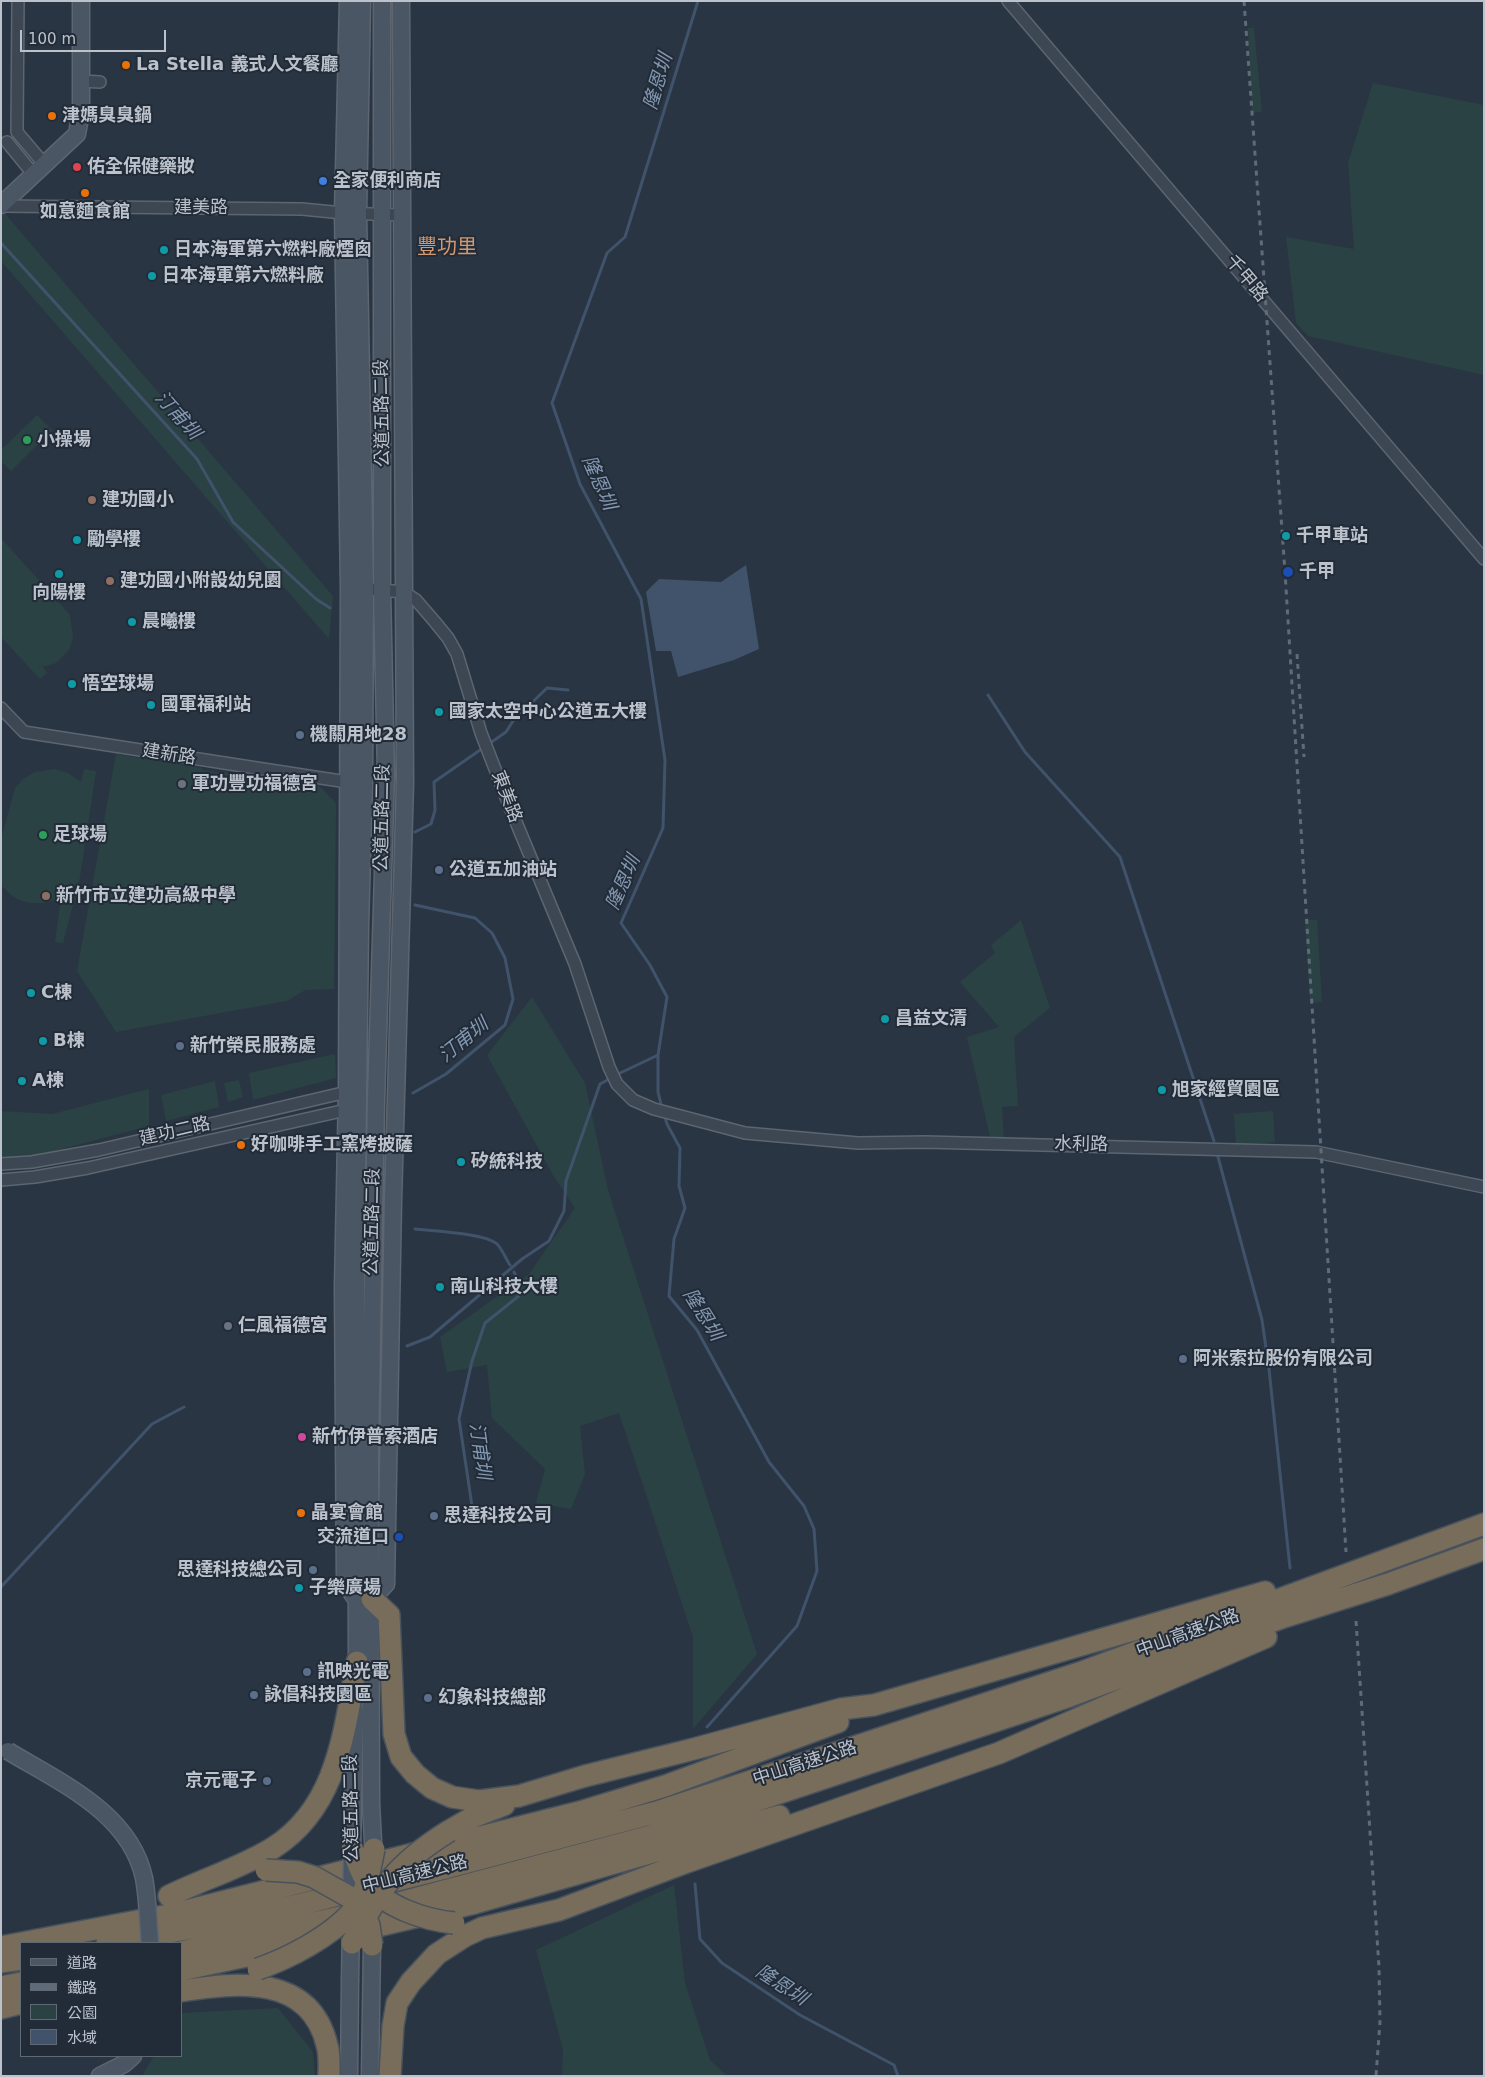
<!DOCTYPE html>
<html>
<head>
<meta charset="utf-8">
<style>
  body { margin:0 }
  #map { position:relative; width:1485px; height:2077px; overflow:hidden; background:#293543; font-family:"DejaVu Sans","Noto Sans TC",sans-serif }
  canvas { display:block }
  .frame { position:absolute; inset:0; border:2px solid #bbc2cc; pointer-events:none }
  .legend { position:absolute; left:20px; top:1942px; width:162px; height:115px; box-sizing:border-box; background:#222c38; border:1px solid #5f6873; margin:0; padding:6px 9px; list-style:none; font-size:15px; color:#bbc2cc }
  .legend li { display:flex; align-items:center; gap:10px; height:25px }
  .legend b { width:25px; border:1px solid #5f6873 }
  .scale { position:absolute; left:20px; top:30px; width:146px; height:22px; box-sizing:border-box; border:2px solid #bbc2cc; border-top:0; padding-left:6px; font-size:15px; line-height:18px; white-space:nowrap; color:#bbc2cc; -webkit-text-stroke:4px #222c38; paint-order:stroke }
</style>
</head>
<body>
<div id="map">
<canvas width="1485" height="2077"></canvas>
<div class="frame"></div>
<ul class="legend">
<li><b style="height:6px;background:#4b5665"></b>道路</li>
<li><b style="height:6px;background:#606b79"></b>鐵路</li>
<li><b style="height:14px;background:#2b4244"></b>公園</li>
<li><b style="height:14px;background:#40536b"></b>水域</li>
</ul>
<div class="scale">100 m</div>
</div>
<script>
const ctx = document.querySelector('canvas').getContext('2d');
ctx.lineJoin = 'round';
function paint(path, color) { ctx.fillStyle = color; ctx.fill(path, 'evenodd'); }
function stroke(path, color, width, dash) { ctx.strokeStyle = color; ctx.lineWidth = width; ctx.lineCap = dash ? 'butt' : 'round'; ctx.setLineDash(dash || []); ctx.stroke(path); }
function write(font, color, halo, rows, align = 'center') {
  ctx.font = font + ' "DejaVu Sans","Noto Sans TC",sans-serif'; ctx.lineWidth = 4; ctx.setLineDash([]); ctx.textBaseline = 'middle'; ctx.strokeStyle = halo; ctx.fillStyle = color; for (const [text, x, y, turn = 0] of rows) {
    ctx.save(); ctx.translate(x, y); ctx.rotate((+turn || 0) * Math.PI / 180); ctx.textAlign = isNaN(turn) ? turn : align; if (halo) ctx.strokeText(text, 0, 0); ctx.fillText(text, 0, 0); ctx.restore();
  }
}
paint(new Path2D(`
  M1248 28H1254L1262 112 1252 113Z
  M1373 83 1484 105V375L1308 336 1296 323 1286 237 1354 249 1348 163Z
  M1 209 333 596 329 639 1 261Z
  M37 415 52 430 11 471 1 461V450Z
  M1 538 70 615 73 638 69 650 56 663 43 667 47 673 40 679 1 637Z
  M116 754 202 768V770L315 782 336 803 334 989 305 990 287 1001 116 1032 77 971Z
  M55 769 68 773 81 782 84 769 96 771 80 877 63 943 55 942 61 897C39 908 17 905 1 885V839L15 788 23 779 35 772Z
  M1021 920 1050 1008 1014 1037 1018 1106 1002 1107 1004 1142 991 1141 967 1037 999 1027 960 982 995 953 991 945Z
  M1305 920H1317L1322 1002 1310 1003Z
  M532 997 585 1083 608 1190 757 1654 693 1729V1637L619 1413 580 1426 585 1474 571 1509 536 1503 545 1469 492 1418 487 1365 447 1372 440 1337 529 1274 575 1208 553 1175 487 1055Z
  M335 1054 336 1078 253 1100 249 1073Z
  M239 1080 243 1097 228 1102 224 1083Z
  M215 1081 219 1107 166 1121 161 1095Z
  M149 1089V1126L9 1163 1 1162V1111L52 1114Z
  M1273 1111 1275 1142 1236 1145 1234 1114Z
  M674 1885 685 1983 710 2060 727 2076H562L563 2049 536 1950Z
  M278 2008 313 2052 315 2076H142L154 2056H181V2013Z`), '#2b4244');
paint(new Path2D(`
  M746 565 759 649 734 660 678 677 671 651H656L646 592 659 579 721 582Z`), '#40536b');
stroke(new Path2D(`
  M1 243 197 459 233 522 316 599 330 608
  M988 695 1025 752 1120 857 1214 1141
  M415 832 431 824 435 810 434 782 506 732 513 721 547 688 568 690
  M616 1075 658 1055
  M413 1093 446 1074 505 1025 513 999 505 958 492 933 475 918 415 905
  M662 1108 658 1092V1055L667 997 650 965 621 923 663 828 665 760 641 599 580 484 552 403 607 253 625 237 698 1
  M664 1114 667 1124 680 1148 679 1186 685 1208 674 1239 669 1296 697 1330 769 1462 804 1506 814 1529 817 1571 797 1626 707 1727
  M1218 1157 1262 1320 1269 1369 1290 1568
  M415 1229C433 1231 485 1233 497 1244 502 1249 506 1259 510 1265
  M407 1346 430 1337 522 1259 549 1241 564 1211 566 1181 600 1084 611 1078
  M472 1506 459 1419 472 1361 485 1323 520 1295 517 1278 514 1272
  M1 1587 152 1424 184 1407
  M695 1884 700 1939 722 1963 800 2015 894 2065 898 2076`), '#40536b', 3);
const street = new Path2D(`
  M18 1 17 132 45 165
  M1008 1 1484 559
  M81 81 100 82
  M7 142 34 175
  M1 206 302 209 343 213 401 215
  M358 588 404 592 416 600 435 622 448 638 457 654 481 733 511 810 575 964 609 1067 617 1084 633 1100 654 1109 745 1133 858 1143 925 1142 1316 1152 1484 1187
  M1 708 24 732 347 782
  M1 1164 32 1162 99 1150 347 1092
  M1 1180 35 1177 88 1168 346 1110`);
const secondary = new Path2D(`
  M348 1 343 213 349 588 347 1092 343 1286 345 1583 356 1599
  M1 205 77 134 81 112V1
  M372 1599 386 1584 393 1201 405 783 401 1
  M357 1674 356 1258 360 927 364 783 365 588 358 213 362 1
  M371 1803 370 1449 376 1100 386 775 382 590V1
  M352 1849 355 1711
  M100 2076 124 2064 133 2056
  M349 2076 350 1981
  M370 2076 372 1945`);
const highway = new Path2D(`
  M372 1599 389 1615 394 1734 401 1757 415 1774 432 1788 452 1797 479 1801 519 1796 585 1776 690 1750 841 1709 874 1705 1265 1592
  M449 1831 473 1817 504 1805
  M169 1896C203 1879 241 1868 273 1848 338 1807 344 1731 357 1662
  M384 1907 647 1837 1070 1696 1284 1617 1388 1584 1484 1549
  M352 1932 475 1903 779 1816
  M107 1943 210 1925 302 1904 445 1868 657 1812 1079 1673 1484 1524
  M1 1947 174 1914 580 1812 665 1786 838 1722
  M181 1952 354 1914
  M1 1962 21 1959
  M181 1970 303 1944
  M1 1987 21 1983
  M181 1991C237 1982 310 1974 327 2045 330 2055 329 2066 329 2076
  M1 2008 21 2003
  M390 2076 393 2026 397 2003 411 1982 437 1954 465 1936 482 1928 559 1910 687 1862 999 1753 1266 1637`);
stroke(street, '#5c6570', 14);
stroke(secondary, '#5c6570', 19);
stroke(highway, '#48525d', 24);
stroke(street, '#3d4753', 11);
stroke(secondary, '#4b5665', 16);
stroke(highway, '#786c5b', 21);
stroke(new Path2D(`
  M1244 1 1285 572 1346 1552
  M1297 654 1304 757
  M1356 1621 1379 1967 1380 2022 1376 2076`), '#606b79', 3, [5, 5]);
const secondaryBridge = new Path2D(`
  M8 1751C61 1783 130 1813 144 1878 148 1899 148 1922 150 1943
  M371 1803 374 1861
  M350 1981 352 1857`);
const highwayBridge = new Path2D(`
  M352 1849C357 1860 360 1872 367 1882 384 1907 425 1920 454 1923
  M266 1870 298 1872 314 1877 353 1899 369 1925 372 1945
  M352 1943C380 1888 396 1864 449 1831
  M258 1969C289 1958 330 1937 353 1911 366 1895 370 1869 374 1849`);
stroke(secondaryBridge, '#5c6570', 19, []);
stroke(highwayBridge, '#48525d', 24, []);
stroke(secondaryBridge, '#4b5665', 16);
stroke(highwayBridge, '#786c5b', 21);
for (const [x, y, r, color] of [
  [126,65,5,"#e8710a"],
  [52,116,5,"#e8710a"],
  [77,167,5,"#e0444e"],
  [323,181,5,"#3f7fe0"],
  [85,193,5,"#e8710a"],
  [164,250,5,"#0f9aa8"],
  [152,276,5,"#0f9aa8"],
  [27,440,5,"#2e9e5b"],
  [92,500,5,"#8d6e63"],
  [1286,536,5,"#0f9aa8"],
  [77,540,5,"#0f9aa8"],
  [1288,572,6,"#1a4fb4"],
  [59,574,5,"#0f9aa8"],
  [110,581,5,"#8d6e63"],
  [132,622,5,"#0f9aa8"],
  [72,684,5,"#0f9aa8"],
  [151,705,5,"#0f9aa8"],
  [439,712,5,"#0f9aa8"],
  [300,735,5,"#5c6f8a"],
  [182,784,5,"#6b7280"],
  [43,835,5,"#2e9e5b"],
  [439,870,5,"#5c6f8a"],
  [46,896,5,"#8d6e63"],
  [31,993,5,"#0f9aa8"],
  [885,1019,5,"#0f9aa8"],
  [43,1041,5,"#0f9aa8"],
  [180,1046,5,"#5c6f8a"],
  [22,1081,5,"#0f9aa8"],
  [1162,1090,5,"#0f9aa8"],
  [241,1145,5,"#e8710a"],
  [461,1162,5,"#0f9aa8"],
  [440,1287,5,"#0f9aa8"],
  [228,1326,5,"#6b7280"],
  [1183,1359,5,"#5c6f8a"],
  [302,1437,5,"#d1479c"],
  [301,1513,5,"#e8710a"],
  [434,1516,5,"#5c6f8a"],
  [399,1537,5,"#1a4fb4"],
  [313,1570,5,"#5c6f8a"],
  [299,1588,5,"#0f9aa8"],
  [307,1672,5,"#5c6f8a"],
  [254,1695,5,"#5c6f8a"],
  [428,1698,5,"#5c6f8a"],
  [267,1781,5,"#5c6f8a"]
]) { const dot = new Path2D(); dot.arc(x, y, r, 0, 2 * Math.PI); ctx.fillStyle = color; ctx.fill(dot); stroke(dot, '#222c38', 2); }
write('bold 18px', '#bbc2cc', '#222c38', [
  ["La Stella 義式人文餐廳",136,65],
  ["津媽臭臭鍋",62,116],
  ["佑全保健藥妝",87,167],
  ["全家便利商店",333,181],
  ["如意麵食館",85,212,"center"],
  ["日本海軍第六燃料廠煙囪",174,250],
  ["日本海軍第六燃料廠",162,276],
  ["小操場",37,440],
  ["建功國小",102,500],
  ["千甲車站",1296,536],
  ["勵學樓",87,540],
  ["千甲",1299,572],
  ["建功國小附設幼兒園",120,581],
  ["向陽樓",59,593,"center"],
  ["晨曦樓",142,622],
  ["悟空球場",82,684],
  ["國軍福利站",161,705],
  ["國家太空中心公道五大樓",449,712],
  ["機關用地28",310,735],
  ["軍功豐功福德宮",192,784],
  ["足球場",53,835],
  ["公道五加油站",449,870],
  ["新竹市立建功高級中學",56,896],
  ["C棟",41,993],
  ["昌益文清",895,1019],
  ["B棟",53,1041],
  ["新竹榮民服務處",190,1046],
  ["A棟",32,1081],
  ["旭家經貿園區",1172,1090],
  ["好咖啡手工窯烤披薩",251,1145],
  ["矽統科技",471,1162],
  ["南山科技大樓",450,1287],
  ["仁風福德宮",238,1326],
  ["阿米索拉股份有限公司",1193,1359],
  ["新竹伊普索酒店",312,1437],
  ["晶宴會館",311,1513],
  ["思達科技公司",444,1516],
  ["交流道口",389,1537,"right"],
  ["思達科技總公司",303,1570,"right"],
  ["子樂廣場",309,1588],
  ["訊映光電",317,1672],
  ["詠倡科技園區",264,1695],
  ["幻象科技總部",438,1698],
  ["京元電子",257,1781,"right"]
], 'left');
write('18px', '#bbc2cc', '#222c38', [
  ["建美路",201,208],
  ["千甲路",1246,279,50],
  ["公道五路二段",383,413,-91],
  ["建新路",169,755,9],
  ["東美路",506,797,69],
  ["公道五路二段",383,818,-89],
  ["建功二路",175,1132,-13],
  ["水利路",1081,1145,1],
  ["公道五路二段",373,1222,-89],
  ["中山高速公路",1188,1634,-20],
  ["中山高速公路",805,1764,-18],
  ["公道五路二段",352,1808,-91],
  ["中山高速公路",415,1875,-14]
]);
write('italic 19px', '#8498b2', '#222c38', [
  ["隆恩圳",659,82,-73],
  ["汀甫圳",177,416,48],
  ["隆恩圳",598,483,66],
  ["隆恩圳",624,883,-66],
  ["汀甫圳",464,1041,-39],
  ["隆恩圳",702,1315,58],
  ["汀甫圳",479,1451,82],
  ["隆恩圳",781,1986,33]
]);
write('20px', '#d29870', '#222c38', [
  ["豐功里",447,248]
]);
</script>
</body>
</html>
